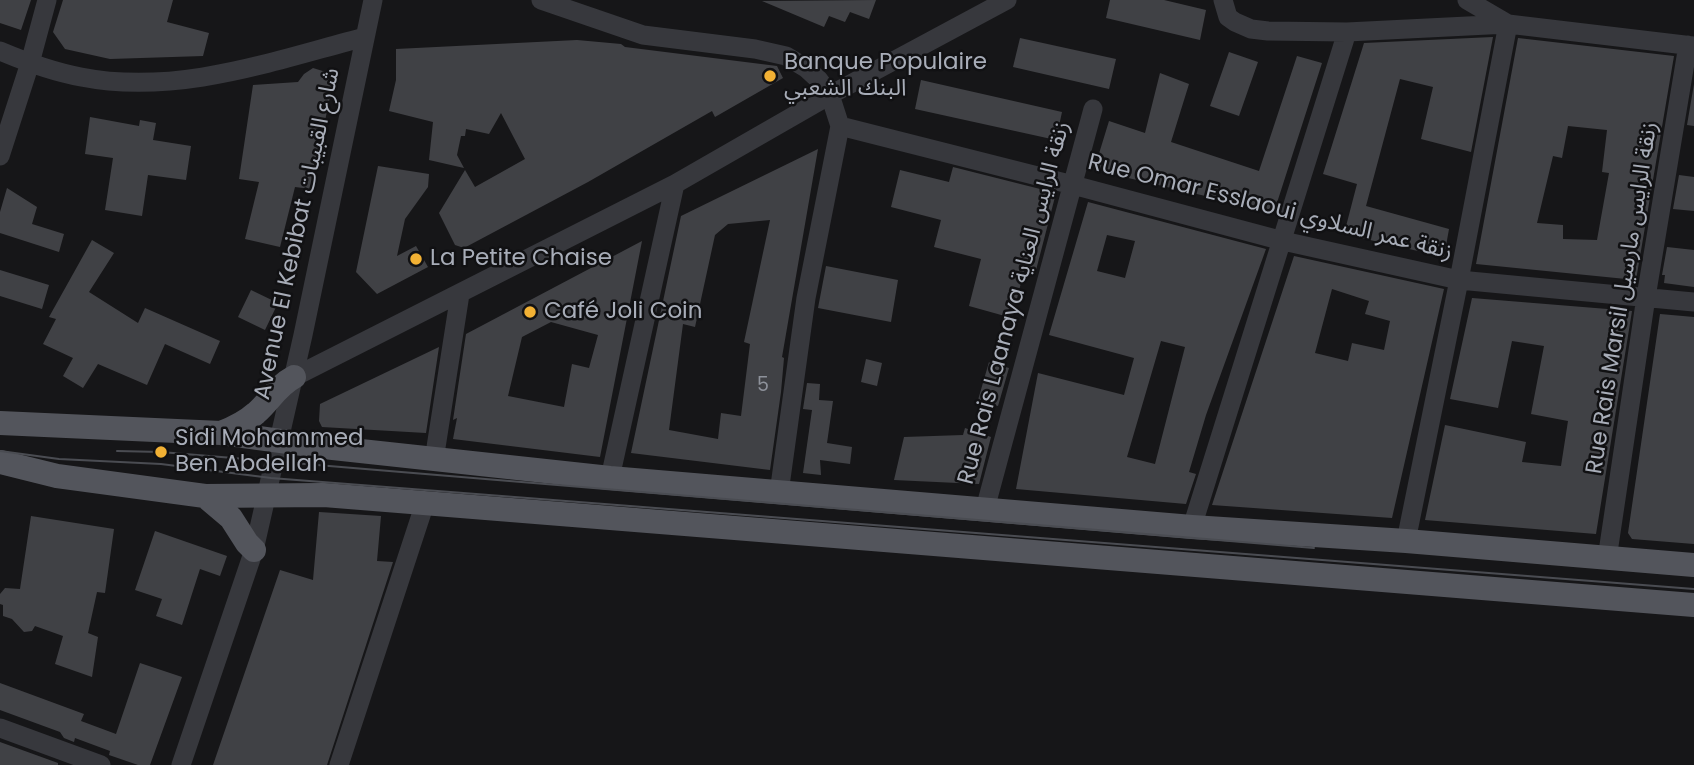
<!DOCTYPE html>
<html>
<head>
<meta charset="utf-8">
<style>
  body { margin:0 }
  canvas { display:block; background:#161618 }
</style>
</head>
<body>
<canvas width="1694" height="765"></canvas>
<script>
const ctx = document.querySelector('canvas').getContext('2d');
ctx.lineJoin = 'round';
function paint(path, color) { ctx.fillStyle = color; ctx.fill(path, 'evenodd'); }
function stroke(path, color, width, dash) { ctx.strokeStyle = color; ctx.lineWidth = width; ctx.lineCap = dash ? 'butt' : 'round'; ctx.setLineDash(dash || []); ctx.stroke(path); }
function write(font, color, halo, rows, align = 'center') {
  ctx.font = font + ' Poppins,"Noto Sans Arabic",sans-serif'; ctx.lineWidth = 5; ctx.setLineDash([]); ctx.textBaseline = 'middle'; ctx.strokeStyle = halo; ctx.fillStyle = color; for (const [text, x, y, turn = 0] of rows) {
    ctx.save(); ctx.translate(x, y); ctx.rotate((+turn || 0) * Math.PI / 180); ctx.textAlign = isNaN(turn) ? turn : align; if (halo) ctx.strokeText(text, 0, 0); ctx.fillText(text, 0, 0); ctx.restore();
  }
}
paint(new Path2D(`
  M0 0H31L21 30 0 23Z
  M63 0H173L167 22 209 33 203 56 110 59 65 49 53 32Z
  M876 0 869 19 850 12 845 22 829 16 824 27 762 1Z
  M1110 0H1164L1206 10 1200 40 1106 18Z
  M1493 37 1471 152 1421 139 1433 87 1400 79 1366 206 1449 229 1444 257 1344 234 1357 184 1323 174 1364 43Z
  M1020 38 1116 59 1109 89 1013 67Z
  M1518 38 1674 56 1636 280 1476 264ZM1568 126 1607 130 1602 172 1609 173 1597 240 1563 239V225L1537 223 1553 156 1562 158Z
  M577 40 621 44 625 47 777 66 783 78 715 117 712 111 588 182 464 248 455 245 439 213 465 170 475 187 525 159 501 113 489 134 466 129 465 136H461L457 155 464 168 429 160 433 122 389 111 396 80V49Z
  M1229 52 1258 62 1239 116 1210 106Z
  M1297 56 1322 63 1274 212 1094 170 1109 121 1145 133 1160 73 1189 84 1171 142 1259 171Z
  M313 68 329 73 333 82 311 189 295 187 280 247 245 239 259 182 239 179 253 85 298 82 304 74Z
  M921 80 1062 112 1056 140 915 109Z
  M1694 84V126L1687 125Z
  M90 117 139 126 140 120 156 123 153 140 191 146 186 180 148 175 142 216 105 210 113 158 85 154Z
  M818 149 782 357 784 358 781 392 770 470 631 453 681 216ZM770 220 744 342 750 344 741 416 721 413 718 439 669 430 683 324 695 327 715 235 728 224Z
  M378 166 429 174 428 187 405 219 397 256 416 246 428 267 377 294 356 272Z
  M953 167 1056 193 1035 274 1024 271 1012 318 969 306 981 259 934 247 941 220 891 207 900 170 949 182Z
  M1679 175 1694 177V211L1673 209Z
  M7 188 37 207 32 224 64 234 59 252 0 233V212Z
  M1088 202 1266 249 1206 415 1189 472 1196 474 1186 504 1016 489 1038 373 1124 395 1134 358 1049 335ZM1107 235 1135 241 1125 278 1097 271ZM1161 341 1185 347 1155 464 1127 457Z
  M92 240 114 253 89 292 138 323 145 308 220 341 210 364 165 344 147 385 98 364 83 388 63 376 73 358 43 344 56 319 49 317Z
  M642 241 600 457 453 439 457 418 453 420 466 334ZM551 322 598 335 589 368 572 364 564 407 508 396 522 337Z
  M1667 247 1694 250V287L1664 283 1665 275H1662Z
  M1294 256 1444 289 1392 518 1212 505ZM1332 289 1369 301 1365 314 1390 321 1384 350 1352 343 1348 361 1315 353Z
  M826 266 898 280 891 322 818 308Z
  M0 270 49 285 42 309 0 296Z
  M251 290 278 303 265 330 238 317Z
  M1472 298 1632 311 1596 534 1425 520 1445 425 1526 442 1522 462 1561 466 1568 421 1531 414 1544 346 1512 341 1498 408 1450 399Z
  M1660 314 1694 317V544L1632 539 1628 533Z
  M439 347 426 433 322 427 319 421 320 404Z
  M866 359 882 363 877 386 861 382Z
  M989 362 1009 368 998 406 978 400Z
  M807 383 820 384 819 400 833 401 827 443 852 447 850 464 820 460 821 475 803 473 812 410 803 409Z
  M965 428 991 437 979 484 894 480 904 437 963 435Z
  M319 512 381 516 377 561 393 562 327 765H213L280 570 313 580Z
  M31 516 114 529 105 593 97 592 88 633 98 637 92 677 55 664 63 636 35 626 32 631 24 632 12 619 3 616V605L0 604V594L5 588 20 589Z
  M155 531 227 556 220 576 200 569 182 625 156 616 162 599 135 590Z
  M140 663 182 677 150 765H138L109 755 110 751 75 738 74 742 64 738 60 732 0 710V683L84 714 81 721 116 734Z
  M0 742 58 763V765H0Z`), '#404145');
stroke(new Path2D(`
  M541 0 643 35 755 49 786 56 806 68 819 80 830 95 840 126 806 298 779 493
  M1223 0 1228 17 1235 22 1251 29 1268 31 1347 32 1508 24 1694 46
  M0 51C26 62 54 72 81 77 177 96 273 61 365 37
  M840 126 1073 185 1283 241 1459 280 1694 302
  M0 156 30 63 47 0
  M294 377 675 184 830 95 1007 0
  M434 460 460 294
  M610 478 675 184
  M985 509 1093 109
  M1192 527 1347 32
  M1406 541 1459 280 1508 24 1467 0
  M1607 559 1646 297 1688 45
  M0 728 101 765
  M181 765 254 550 303 335 373 0
  M339 765 425 503`), '#37383d', 19);
stroke(new Path2D(`
  M0 423 221 433 333 448 610 478 1192 527 1406 541 1694 565
  M221 433C234 428 246 422 256 413 270 401 277 386 294 377
  M0 462 57 476 205 496 324 495 1694 605
  M205 496 231 518 247 543 254 550`), '#53555c', 24);
stroke(new Path2D(`
  M0 451 59 459 161 464 271 478 1694 589
  M117 451 161 452 1314 548`), '#4a4c52', 2);
for (const [x, y, r, color] of [
  [770,76,7,"#f2b134"],
  [416,259,7,"#f2b134"],
  [530,312,7,"#f2b134"],
  [161,452,7,"#f2b134"]
]) { const dot = new Path2D(); dot.arc(x, y, r, 0, 2 * Math.PI); ctx.fillStyle = color; ctx.fill(dot); stroke(dot, '#111113', 2.5); }
write('19px', '#8e929b', null, [
  ["5",763,386]
]);
write('23px', '#a8adb8', '#111113', [
  ["Banque Populaire",784,63],
  ["البنك الشعبي",784,89],
  ["La Petite Chaise",430,259],
  ["Café Joli Coin",544,312],
  ["Sidi Mohammed",175,439],
  ["Ben Abdellah",175,465]
], 'left');
write('23px', '#a8adb8', '#111113', [
  ["Rue Omar Esslaoui زنقة عمر السلاوي",1270,208,14],
  ["Avenue El Kebibat شارع القبيبات",298,234,-78],
  ["Rue Rais Marsil زنقة الرايس مارسيل",1623,298,-81],
  ["Rue Rais Laanaya زنقة الرايس العناية",1015,303,-75]
]);
</script>
</body>
</html>
